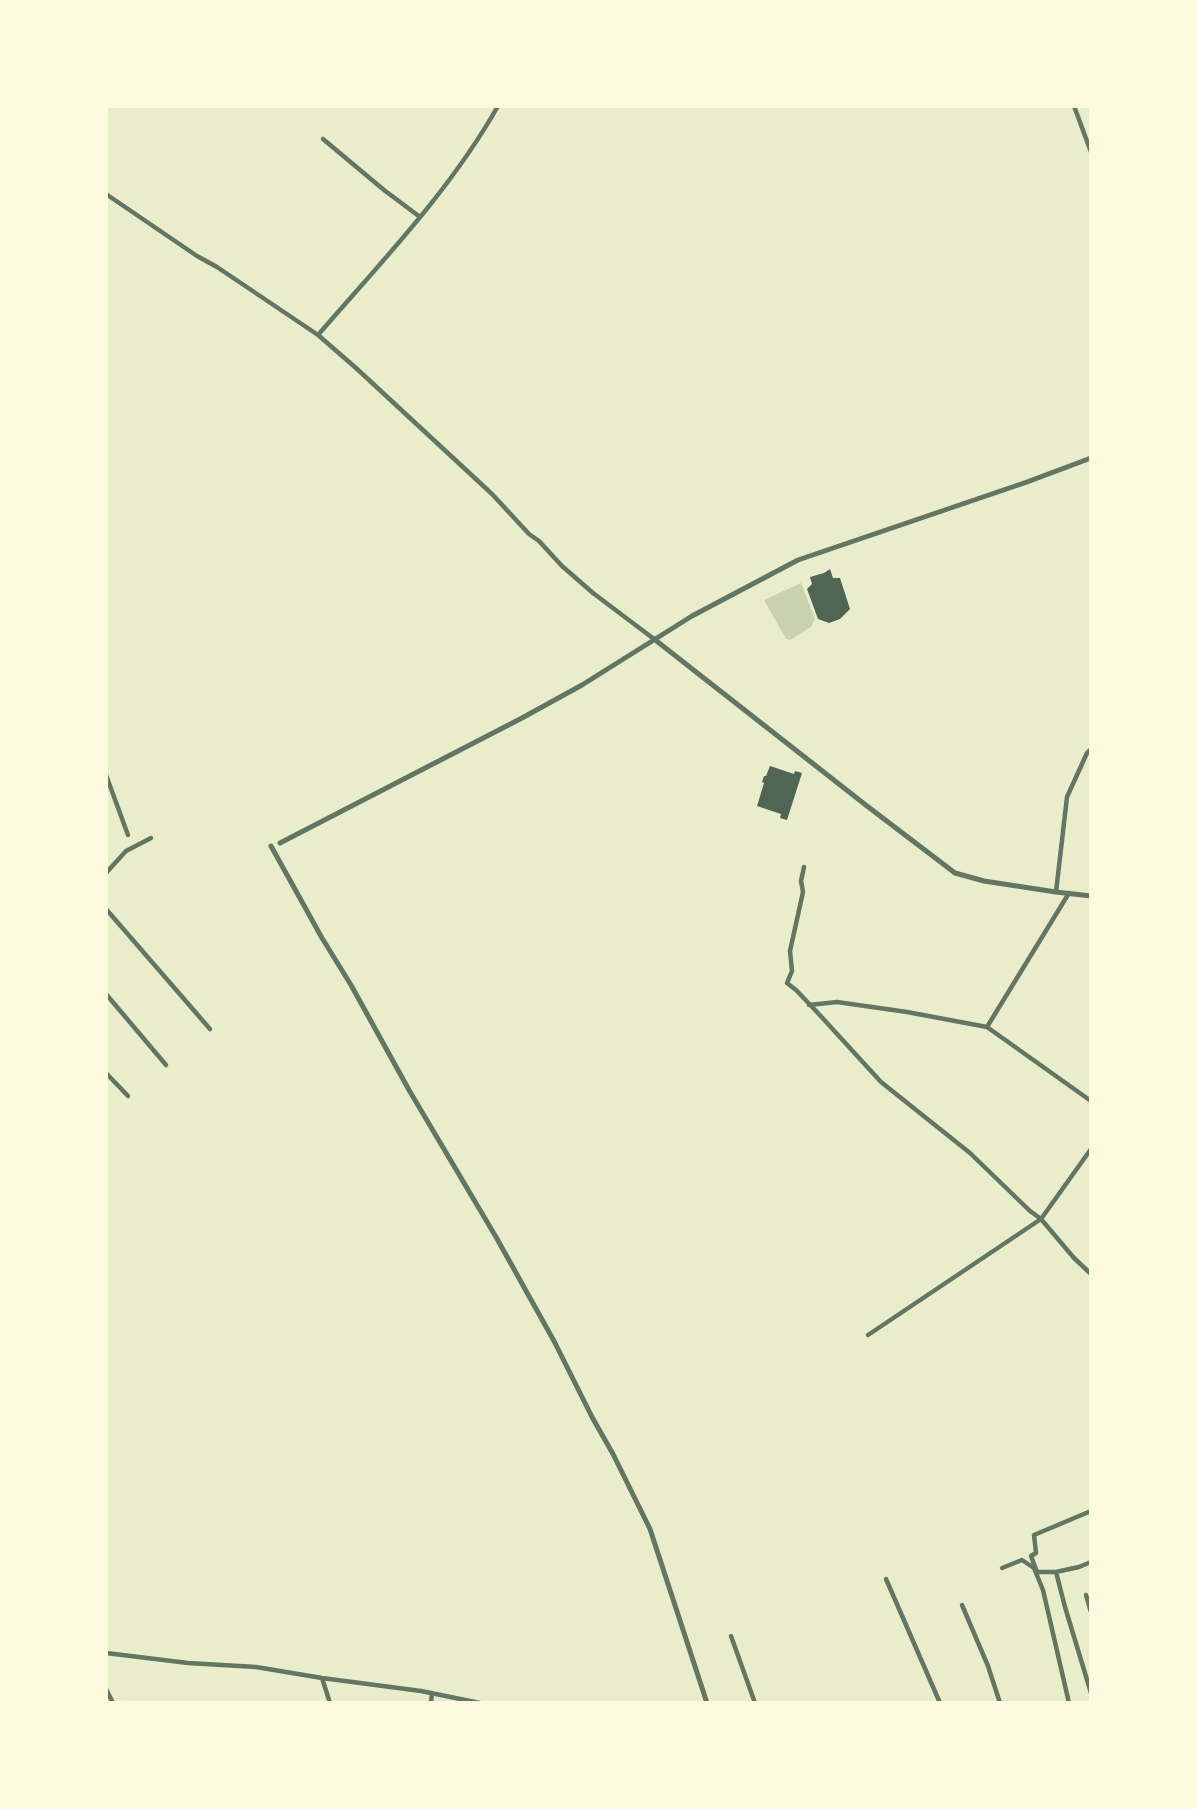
<!DOCTYPE html>
<html>
<head>
<meta charset="utf-8">
<style>
  body { margin:0 }
  #map { position:relative; width:1197px; height:1809px; overflow:hidden; background:#e9edc9; font-family:Commissioner,sans-serif }
  canvas { display:block }
  .frame { position:absolute; inset:0; border:108px solid #fefae0; pointer-events:none }
</style>
</head>
<body>
<div id="map">
<canvas width="1197" height="1809"></canvas>
<div class="frame"></div>
</div>
<script>
const ctx = document.querySelector('canvas').getContext('2d');
ctx.lineJoin = 'round';
function paint(path, color) { ctx.fillStyle = color; ctx.fill(path, 'evenodd'); }
function stroke(path, color, width, dash) { ctx.strokeStyle = color; ctx.lineWidth = width; ctx.lineCap = dash ? 'butt' : 'round'; ctx.setLineDash(dash || []); ctx.stroke(path); }
paint(new Path2D(`
  M801 583 815 619 811 627 790 640 786 639 764 600Z`), '#cad2ad');
paint(new Path2D(`
  M830 569 833 578H840L850 609 840 619 829 623 818 619 807 589 812 584 810 577 824 573Z
  M770 766 794 774 795 771 802 773 787 820 780 818 781 814 757 806 764 783 762 782 764 776H766Z`), '#4f6655');
stroke(new Path2D(`
  M1074 106 1091 152
  M323 139 384 190 420 217
  M106 194 197 256 217 267 318 335 356 368 492 494 529 534 539 541 562 566 593 593 654 639
  M318 335C381 262 450 191 498 106
  M106 775 128 835
  M804 867 801 881 803 892 790 951 792 971 787 983 796 990 817 1012 881 1082 970 1153 1030 1211 1041 1219 1074 1258 1091 1274
  M106 873 126 851 151 838
  M1056 892 1067 797 1087 753 1091 749
  M106 909 210 1029
  M106 994 166 1065
  M809 1005 837 1002 907 1012 987 1027 1091 1101
  M987 1027 1069 893
  M106 1073 128 1096
  M868 1335 1041 1219 1091 1149
  M1091 1511 1034 1535 1036 1553 1031 1556 1037 1572H1056L1079 1567 1091 1562
  M1002 1568 1022 1560 1034 1568 1043 1590 1069 1703
  M1056 1572 1065 1607 1091 1693
  M886 1579 940 1703
  M1086 1595 1091 1612
  M962 1605 988 1666 1000 1703
  M731 1636 755 1703
  M106 1653 188 1663 256 1667 322 1678 421 1691 480 1703
  M322 1678 330 1703
  M106 1689 113 1703
  M431 1703 432 1693`), '#617663', 4.5);
stroke(new Path2D(`
  M654 639 867 806 955 873 984 881 1056 892 1091 896
  M280 843 522 718 582 685 692 616 798 560 1027 482 1091 458
  M271 846 322 938 351 985 409 1090 496 1237 554 1341 592 1417 613 1454 650 1529 707 1703`), '#617663', 5);
</script>
</body>
</html>
